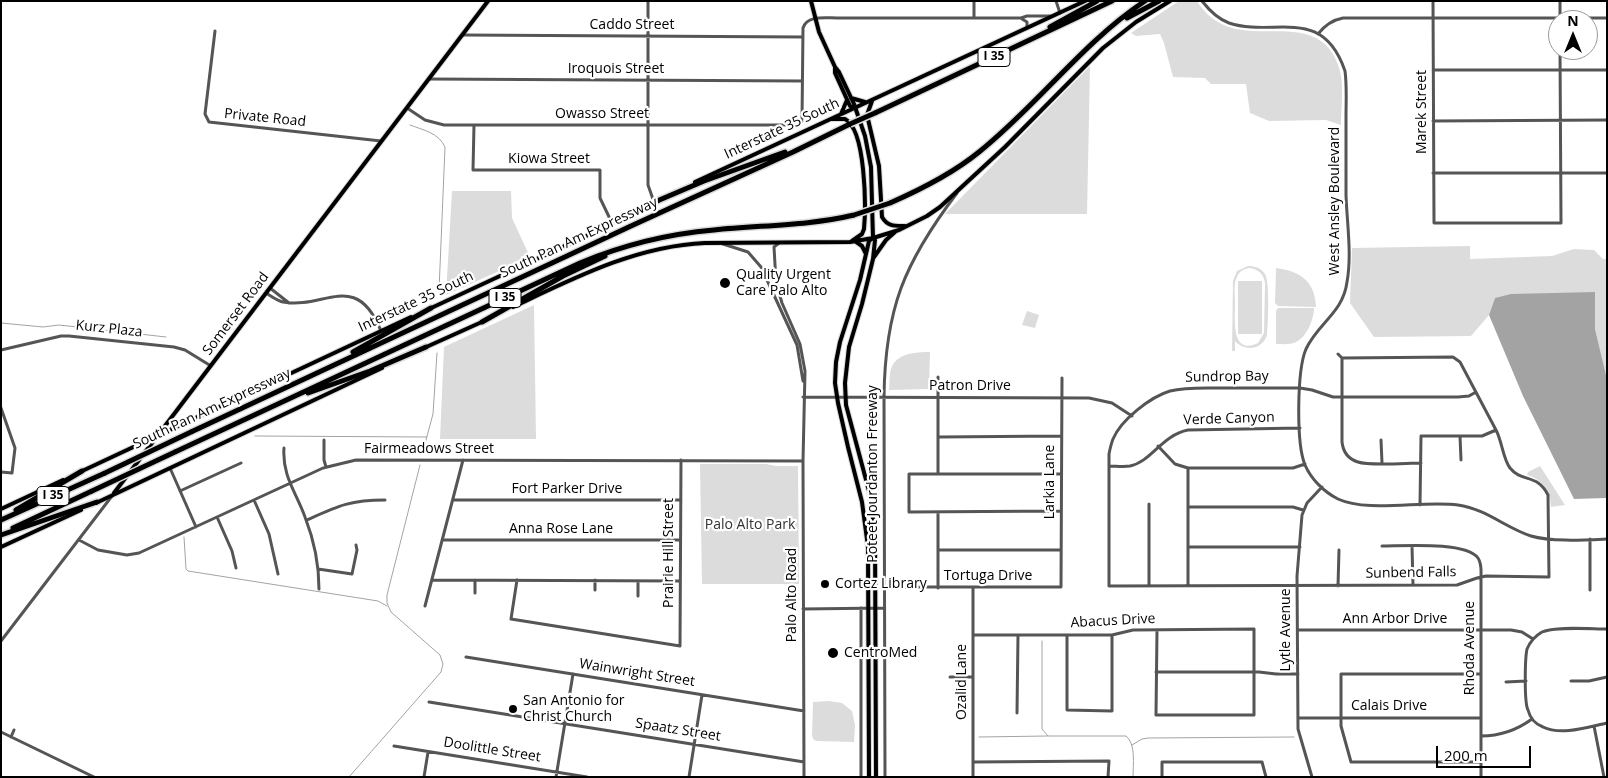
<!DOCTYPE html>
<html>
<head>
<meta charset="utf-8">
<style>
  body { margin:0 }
  #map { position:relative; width:1608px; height:778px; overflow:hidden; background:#fff; font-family:"Open Sans",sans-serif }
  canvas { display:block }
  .frame { position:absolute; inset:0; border:2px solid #000; pointer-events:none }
  .north { position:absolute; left:1548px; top:10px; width:50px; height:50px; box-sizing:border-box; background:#fff; border:1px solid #999; border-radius:50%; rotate:0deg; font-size:14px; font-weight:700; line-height:20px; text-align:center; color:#000 }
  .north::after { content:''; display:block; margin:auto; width:18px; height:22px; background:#000; clip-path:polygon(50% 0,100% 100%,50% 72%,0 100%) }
  .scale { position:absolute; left:1436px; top:746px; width:95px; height:22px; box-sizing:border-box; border:2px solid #000; border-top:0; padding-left:6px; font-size:15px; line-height:18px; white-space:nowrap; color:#000; -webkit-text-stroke:4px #fff; paint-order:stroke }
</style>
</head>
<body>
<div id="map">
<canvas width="1608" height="778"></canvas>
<div class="frame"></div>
<div class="north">N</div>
<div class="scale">200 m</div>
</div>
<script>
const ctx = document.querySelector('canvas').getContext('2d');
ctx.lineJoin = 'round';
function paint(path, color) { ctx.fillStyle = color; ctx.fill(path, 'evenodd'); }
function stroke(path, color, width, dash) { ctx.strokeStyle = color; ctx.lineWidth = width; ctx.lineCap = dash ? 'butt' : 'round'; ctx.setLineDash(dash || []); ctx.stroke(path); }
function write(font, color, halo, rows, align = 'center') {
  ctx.font = font + ' "Open Sans",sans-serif'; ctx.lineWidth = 4.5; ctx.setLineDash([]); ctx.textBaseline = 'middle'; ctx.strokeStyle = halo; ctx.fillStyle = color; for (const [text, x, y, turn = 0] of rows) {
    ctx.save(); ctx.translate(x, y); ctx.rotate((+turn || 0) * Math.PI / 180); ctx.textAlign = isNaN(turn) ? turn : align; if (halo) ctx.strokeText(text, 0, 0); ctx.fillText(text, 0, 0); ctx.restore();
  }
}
paint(new Path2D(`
  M1179 1H1197C1205 15 1220 26 1236 29 1275 37 1325 16 1340 71 1344 88 1341 108 1341 125L1326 120 1269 121 1250 113 1246 84H1211L1205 78 1173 77 1164 43 1160 34 1136 36 1131 33Z
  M1090 66 1087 214H945Z
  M452 191H511L512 218 530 257 446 295Z
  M1470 246V259L1552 256 1574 249 1594 250 1603 259H1607V379L1595 329V293L1495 298 1489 315 1471 336 1374 337 1350 303 1352 248Z
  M1248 266C1255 266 1261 268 1265 274 1270 282 1268 324 1267 335 1262 350 1245 352 1235 341V351H1232L1233 281 1237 271ZM1249 268C1258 269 1264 274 1265 283L1264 333 1258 343C1231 356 1235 320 1235 304 1235 296 1233 284 1237 277 1239 271 1244 269 1249 268Z
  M1276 268C1300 271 1315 281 1316 307L1278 306 1275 303Z
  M1238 281H1262V334H1238Z
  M534 305 536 439H440L444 347Z
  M1278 308H1314C1314 319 1307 337 1296 342 1291 345 1282 344 1276 344V311Z
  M1027 311 1039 315 1035 328 1022 325Z
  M930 352 929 389 889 390C890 383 889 375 891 369 896 353 916 352 930 352Z
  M700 464H766L776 466H798L799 584H702Z
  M1540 466 1565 505 1551 507C1550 490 1543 480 1527 475L1528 472Z
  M829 701 842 703 852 711 855 725 854 742 817 741 814 740 812 736 813 702Z`), '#dcdcdc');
paint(new Path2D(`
  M1595 292V329L1607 379 1606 498 1574 499 1523 396 1489 315 1495 298 1511 294Z`), '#a3a3a3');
stroke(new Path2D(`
  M410 125C423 130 439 133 445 147L439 291
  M1 323 43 327 59 325 166 337
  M255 436 427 437
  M423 451 433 414 437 353
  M184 537 186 569 188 571 378 601 387 606
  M1042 641V729L1048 736H1126C1136 744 1133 764 1133 777
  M979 737 1048 736
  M1132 745 1142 739 1148 738 1294 737
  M349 777 441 672 443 664 440 655 391 612 387 603V595L420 465`), '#a3a3a3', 1);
const major = new Path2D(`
  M811 1 819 32 835 67 839 72 854 104 865 136 871 167 873 238 875 240 873 259 862 304 849 347 845 383 846 405 869 491 875 533 876 777
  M835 67V73L850 106 854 108
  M851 98 865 102
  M872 101 867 115 879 166 882 217C888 227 895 226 905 226
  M841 114 847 100
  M832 119H845C866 130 866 207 864 229L862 234 852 241
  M695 182 1085 1
  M855 241 862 246 866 254
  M874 257 886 240 895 232
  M513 307C574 278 636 246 705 243L850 242 873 238 899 230 927 216 940 207 1005 147 1103 48 1136 22 1170 1
  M429 309 586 236 658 201
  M424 348 484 321
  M80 472 411 317
  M114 493 488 1
  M96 503 382 368
  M1 509 63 480
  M1 547 81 510
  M869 777 868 547 862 502 848 447 838 403 835 383 836 362 840 342 860 280 869 241 873 238`);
const highway = new Path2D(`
  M1127 18 1159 1
  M1050 27 1097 1
  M875 113 1112 1
  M657 201 704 181 785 152
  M890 203C922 189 952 174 979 152 1038 105 1082 43 1145 1
  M482 322 563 276 605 256
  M353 352 431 308
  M308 393 370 371 426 347
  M191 432 631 226 793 152 850 124
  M175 452 580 263C623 245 667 234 714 230 761 225 808 226 854 215
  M16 510 82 471
  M1 520 105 473
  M13 528 92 491
  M1 535 97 502`);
stroke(major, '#dbdbdb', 6);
stroke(highway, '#dbdbdb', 8);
stroke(new Path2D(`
  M648 1V185L654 202
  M1056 1 1060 13
  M1202 1C1209 10 1218 19 1229 23 1274 38 1322 4 1345 71 1347 86 1346 101 1346 116 1346 142 1346 169 1346 195 1347 224 1352 254 1347 282 1343 313 1318 323 1306 349 1297 370 1296 443 1305 465 1311 479 1324 492 1338 499 1368 513 1424 500 1458 505 1486 509 1506 528 1531 536 1551 542 1585 540 1607 539
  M1433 1 1434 223H1561L1560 50
  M1560 1V20
  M974 18V1
  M1022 19 1027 22V28
  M215 31 205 114 209 122 381 141
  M1318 34C1325 25 1332 20 1343 18H1607
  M462 35 803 37
  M1433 70H1607
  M429 79 802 81
  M407 108 425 120 444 125H795L800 124 802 121 803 28C807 15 825 18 837 18H1021L1027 16H1050
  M1433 121 1607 120
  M474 125 473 170H600V198L612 223
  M1433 173H1607
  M779 243 774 247 776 282 782 303 800 344 805 371 803 461 804 777
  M723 244 748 252 761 267 797 345 803 381
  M270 288 289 303
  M266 293C271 296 277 301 283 302 324 310 356 269 381 331
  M1 350 61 336H69L174 347 185 350 211 366
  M1338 354 1342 358 1453 357 1460 362 1496 430C1502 441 1503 459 1510 468 1522 483 1537 473 1548 495L1549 577 1486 576 1477 578 1457 585 1109 586V454C1110 449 1111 444 1113 439 1121 420 1150 397 1170 391 1186 387 1203 388 1220 388 1246 388 1273 388 1300 388L1312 390 1333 397H1458L1469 396 1476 392
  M1342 358V442C1343 451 1348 459 1358 462 1369 466 1407 463 1421 463
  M938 377V474
  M803 397 1089 398 1112 403 1132 416
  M1 408 15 448 12 473 1 472
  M1460 436 1461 460
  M938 437 1061 436
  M324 440V460L326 467
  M1381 440 1382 463
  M1158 446 1175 464 1188 468H1293L1305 464
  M284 448C282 476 296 492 305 517 314 540 319 564 319 589
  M1110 466C1116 466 1123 467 1130 466 1151 462 1162 435 1188 430L1300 428
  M170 468 196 527
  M1188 468V586
  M1061 474H909V512L1061 511
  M180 491 241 463
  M254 500 269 534 278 574
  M453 500H681
  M1149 504V586
  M1420 505 1421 436H1482L1496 430
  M1188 507H1293L1303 510
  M938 512V588
  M217 517 232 551 236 568
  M307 520C338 506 350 500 385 500
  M1590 539V590
  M79 540 98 550 127 555 139 553 323 468 356 460 803 461
  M442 540H680
  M1382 546C1402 546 1466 541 1478 558 1482 564 1481 571 1481 577V777
  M1412 546 1413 585
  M1188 547H1300
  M938 550H1061
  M318 569 352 574 357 550 356 545
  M432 580 680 581
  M475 580V593
  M517 580 511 619 680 646 681 460
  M595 580V590
  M1338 586 1339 550
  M884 587H1061L1062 378
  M973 588V777
  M638 596V581
  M425 606 463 460
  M861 608V777
  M803 609 884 608
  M1607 629C1591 629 1555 626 1542 632 1535 636 1530 642 1527 649 1525 658 1524 702 1528 710 1530 718 1535 724 1543 727 1561 736 1588 727 1607 723
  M1298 630H1511L1522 632 1533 639
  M973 635H1112L1133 630 1254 629V715H1156L1157 630
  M1067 635V710L1112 711V635
  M1 641 112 496
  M466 657 804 711
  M1156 672H1259L1276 674H1298
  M1481 674H1341V726L1351 762H1481
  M950 677H973
  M1571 681H1589L1607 677
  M1506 682 1526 681
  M429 702 804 762
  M1017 713 1018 635
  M1298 718H1481
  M1594 726 1604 777
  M1 732 94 777
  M1481 736C1500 736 1517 730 1532 719
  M11 737 14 730
  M394 746 587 777
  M973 762 1109 761 1108 777
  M424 777 428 752
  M556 777 573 674
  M689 777 702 695
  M885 777 884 397C885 309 904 263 957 193
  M1162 777V762H1262L1266 777
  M1312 777 1298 729 1297 576 1302 515 1307 503 1322 487`), '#555', 3);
stroke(major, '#000', 4);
stroke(highway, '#000', 5);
const highwayBridge = new Path2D(`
  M850 124 875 113
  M854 215 890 203
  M105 473 191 432
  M92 491 175 452`);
stroke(highwayBridge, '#dbdbdb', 8, []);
stroke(highwayBridge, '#000', 5);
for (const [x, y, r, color] of [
  [725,283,6,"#000"],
  [825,584,5,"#000"],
  [833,653,6,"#000"],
  [513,709,5,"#000"]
]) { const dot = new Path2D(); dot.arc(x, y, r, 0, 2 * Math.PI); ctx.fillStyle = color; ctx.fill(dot); stroke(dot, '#fff', 2); }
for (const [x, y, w] of [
  [994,57,32],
  [505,298,32],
  [53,496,32]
]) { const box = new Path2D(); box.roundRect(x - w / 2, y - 9.5, w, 19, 4); ctx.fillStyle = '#fff'; ctx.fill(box); stroke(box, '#000', 1); }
write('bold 12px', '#000', null, [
  ["I 35",994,57],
  ["I 35",505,298],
  ["I 35",53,496]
]);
write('14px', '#000', '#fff', [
  ["Caddo Street",632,25],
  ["Iroquois Street",616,69],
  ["Marek Street",1422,112,-90],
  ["Owasso Street",602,114],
  ["Private Road",265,118,6],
  ["Interstate 35 South",782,129,-25],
  ["Kiowa Street",549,159],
  ["West Ansley Boulevard",1335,201,-90],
  ["South Pan Am Expressway",579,238,-25],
  ["Interstate 35 South",416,302,-25],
  ["Somerset Road",236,314,-53],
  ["Kurz Plaza",109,329,6],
  ["Sundrop Bay",1227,377,-1],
  ["Patron Drive",970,386],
  ["South Pan Am Expressway",212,409,-25],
  ["Verde Canyon",1229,419,-2],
  ["Fairmeadows Street",429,449],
  ["Poteet Jourdanton Freeway",873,474,-90],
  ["Larkia Lane",1050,482,-90],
  ["Fort Parker Drive",567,489],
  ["Anna Rose Lane",561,529],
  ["Prairie Hill Street",669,553,-90],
  ["Sunbend Falls",1411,573,-1],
  ["Tortuga Drive",988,576],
  ["Palo Alto Road",792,595,-90],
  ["Ann Arbor Drive",1395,619],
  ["Abacus Drive",1113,621,-3],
  ["Lytle Avenue",1286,630,-90],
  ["Rhoda Avenue",1470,648,-90],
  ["Wainwright Street",637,673,9],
  ["Ozalid Lane",962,682,-90],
  ["Calais Drive",1389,706],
  ["Spaatz Street",678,730,9],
  ["Doolittle Street",492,750,9]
]);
write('14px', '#000', '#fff', [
  ["Quality Urgent",736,275],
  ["Care Palo Alto",736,291],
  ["Cortez Library",835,584],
  ["CentroMed",844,653],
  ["San Antonio for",523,701],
  ["Christ Church",523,717]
], 'left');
write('14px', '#333', '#fff', [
  ["Palo Alto Park",750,525]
]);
</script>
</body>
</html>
